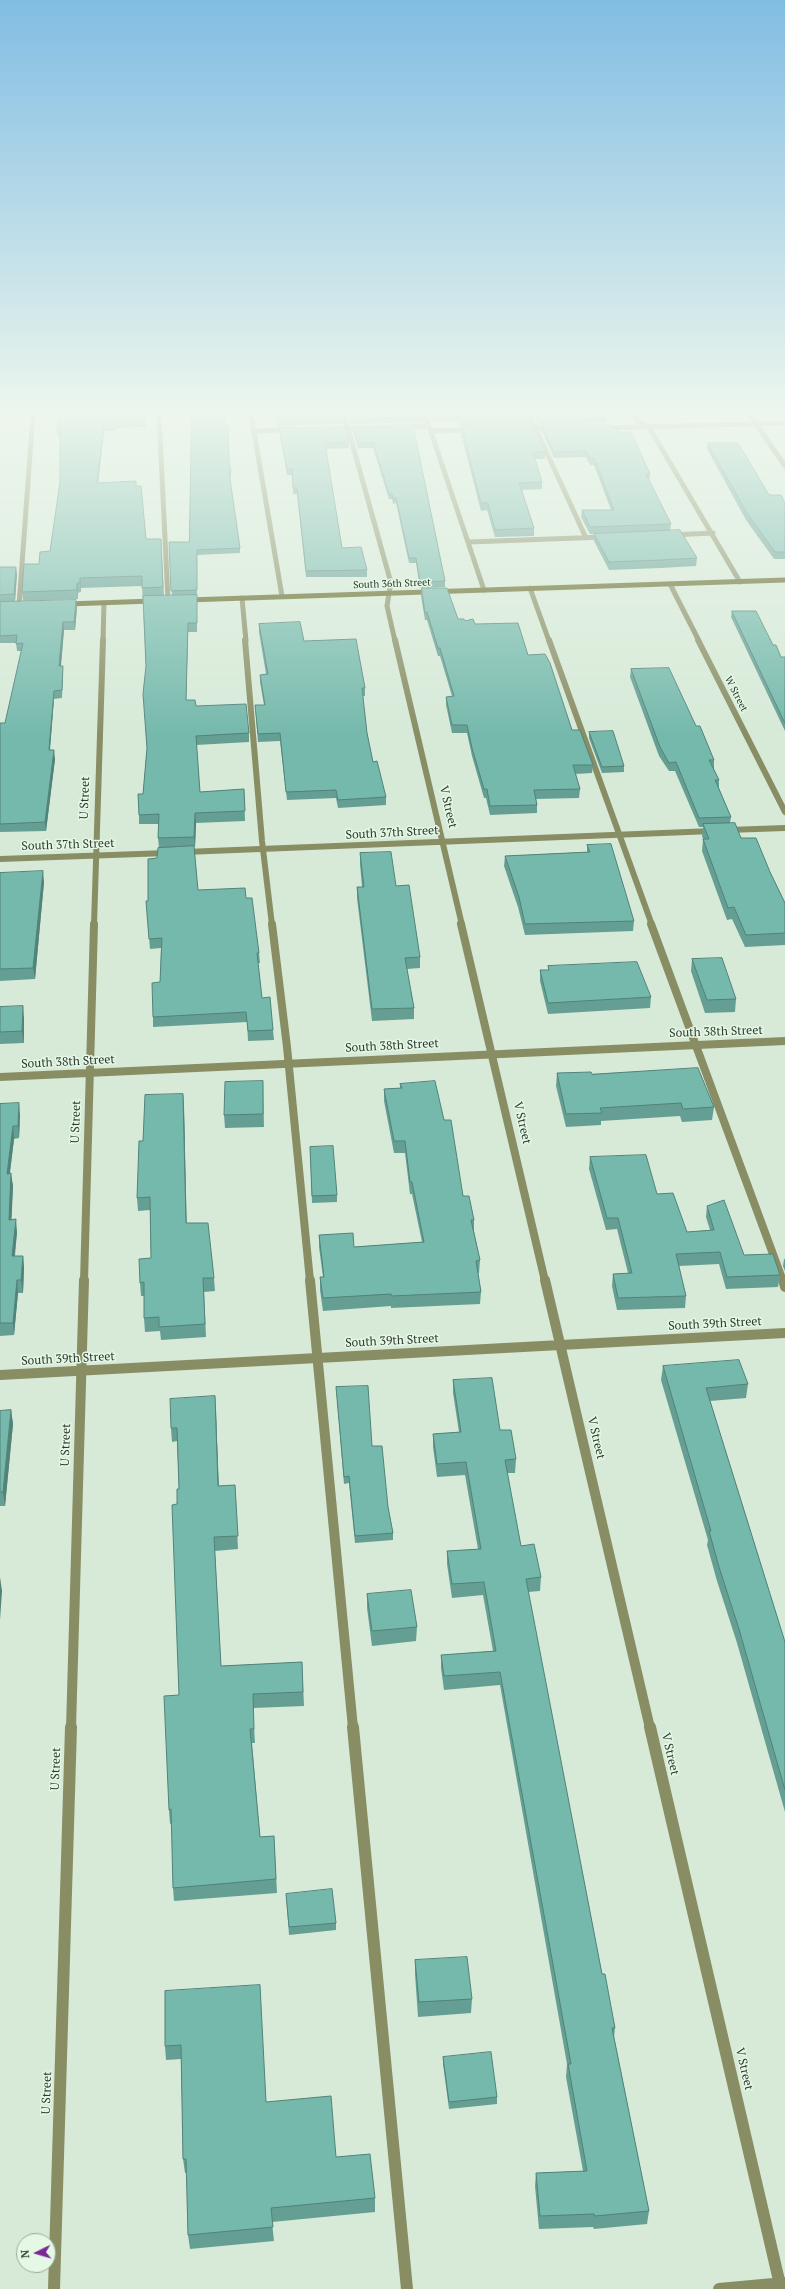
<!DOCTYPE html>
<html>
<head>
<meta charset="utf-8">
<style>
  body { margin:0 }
  #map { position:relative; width:785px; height:2289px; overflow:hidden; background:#d7ead8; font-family:"PT Serif",serif }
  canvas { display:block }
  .north { position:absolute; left:16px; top:2233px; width:40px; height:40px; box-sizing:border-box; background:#e4f8e5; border:1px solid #9cab9d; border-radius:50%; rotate:265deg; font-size:11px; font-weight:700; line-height:16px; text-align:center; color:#303831 }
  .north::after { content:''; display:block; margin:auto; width:14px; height:18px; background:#7d2695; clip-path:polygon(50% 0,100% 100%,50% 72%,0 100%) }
</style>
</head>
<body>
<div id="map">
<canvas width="785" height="2289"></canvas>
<div class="north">N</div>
</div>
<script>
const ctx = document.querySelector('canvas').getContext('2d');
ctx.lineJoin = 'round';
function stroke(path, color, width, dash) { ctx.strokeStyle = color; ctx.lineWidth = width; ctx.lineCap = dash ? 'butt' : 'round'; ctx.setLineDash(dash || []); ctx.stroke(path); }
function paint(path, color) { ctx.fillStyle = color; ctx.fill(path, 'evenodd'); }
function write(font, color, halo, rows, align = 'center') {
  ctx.font = font + ' "PT Serif",serif'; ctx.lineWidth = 3; ctx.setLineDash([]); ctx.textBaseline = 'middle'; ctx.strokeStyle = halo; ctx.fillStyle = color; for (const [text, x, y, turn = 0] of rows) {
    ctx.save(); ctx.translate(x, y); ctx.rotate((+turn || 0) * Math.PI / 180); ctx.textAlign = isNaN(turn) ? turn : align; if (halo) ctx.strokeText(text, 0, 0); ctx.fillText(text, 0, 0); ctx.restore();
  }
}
stroke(new Path2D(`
  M159 414 168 600
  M344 414 391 583 389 593
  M529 414 586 538
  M749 414 785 466
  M672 535 713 533
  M469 542 604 537
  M530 588 549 641
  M242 598 246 641`), '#898d64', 5);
stroke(new Path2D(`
  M245 640 262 841 272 925
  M549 640 652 925`), '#898d64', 6);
stroke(new Path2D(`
  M272 924 287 1047 310 1281
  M651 924 783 1281`), '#898d64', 8);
stroke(new Path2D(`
  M310 1280 353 1728
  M783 1280 785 1287`), '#898d64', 10);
stroke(new Path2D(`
  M353 1727 407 2289`), '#898d64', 12);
stroke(new Path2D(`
  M251 414 282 596
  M425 414 484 590
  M633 414 637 421 649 427 740 582
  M403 427 429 426
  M602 428 785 423
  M335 429 363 428
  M524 429 552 428
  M254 431 289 430
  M431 431 472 430
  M670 584 699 641
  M389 593 387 606 395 641
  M19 605 33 414
  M103 641 104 603`), '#898d64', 5);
stroke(new Path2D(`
  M395 640 462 925
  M698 640 785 812
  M728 830 785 828
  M185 852 713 831
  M0 859 167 853
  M94 925 103 640`), '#898d64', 6);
stroke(new Path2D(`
  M461 924 545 1281
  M0 1077 785 1041
  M84 1281 94 924`), '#898d64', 8);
stroke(new Path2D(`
  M545 1280 650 1728
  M0 1375 785 1333
  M71 1728 84 1280`), '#898d64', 10);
stroke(new Path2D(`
  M650 1727 781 2289
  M54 2289 71 1727
  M719 2289 784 2283`), '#898d64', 12);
stroke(new Path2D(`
  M187 600 785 580
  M67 604 153 601`), '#5f6320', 5);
paint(new Path2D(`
  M145 414 146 427 116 428V431H104L98 483 136 486 146 539H161L164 596H172L169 542H189L229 461 231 472V477L229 478 240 548V553L197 555V632H188L186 700 196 706 249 733V742L196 745 200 792 244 789 245 821 196 823 195 847H194L198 890 246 898 259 953 260 963H258L262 998 273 1030 274 1040 248 1041 247 1022 153 1027V1017L160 982 161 948 150 949 146 901H148L159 848 158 838 159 824H139V815L143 794 147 748 146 666 142 586 81 588V592L78 593V599L23 601 22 592 39 564 50 551 60 482 61 438H58L57 430Z
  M275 414H341L343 420V424L278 426Z
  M348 414H423L424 417V422L351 424Z
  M429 414H527L530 420V425L459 426 458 421 432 422Z
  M534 414H605L607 418 606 423 538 425Z
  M413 425 445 581V587L420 588 416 563H409L396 503 393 504 392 499H389L373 448H358L353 432V427Z
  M542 426 614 429 619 432 650 474 649 480 671 524 670 531 590 534 581 517 582 510H611L594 465H590L586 457 554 458 542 432Z
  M462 427 545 452V459H535L542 482V489L522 490 534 528V536L495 537 487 510 481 511 461 434Z
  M279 428 349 442V448L326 449 342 548 367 570V577H306L297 494H293V475H287L280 434Z
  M708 443 769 495 785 503V559H774L746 520 707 449Z
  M594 534 697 558 696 566 661 568 609 570 594 541Z
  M0 567 17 574 15 601 77 607 75 630H64L61 666 63 674 62 698 54 699 50 750 55 759 46 831 0 832V723H5L21 651H17L16 643H0Z
  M422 588 458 619 465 621 475 624 528 655 572 730 593 765 592 773 575 774 580 789 579 798 536 799 537 805V813L490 815 486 798H484L472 756 467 733H452L446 705V697L452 696 440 656H438L427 620H425L421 596Z
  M732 611 773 645 781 657H785V731L731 617Z
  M259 624 304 641 365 688V696H363L367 733 373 762 386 797V805L338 808 336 798 287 800 280 741 258 742 255 705H264L260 682V675L266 674 259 632Z
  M631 669 696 726 714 760V769L719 780V788L731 817 730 823 741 838 770 872 785 903V945L745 947 732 919 727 920 702 851 703 839 702 836 703 827H699L675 771H669L659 756 630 677Z
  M589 732 624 766V772L602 773 589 738Z
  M587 845 634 921 633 931 525 935 518 907 504 866 505 856 587 852Z
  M360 853 396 886 420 957V968L407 969 414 1008V1019L372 1021 357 898V887H362L360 864Z
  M0 873 44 882 35 979 0 981Z
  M692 959 736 999 735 1012 705 1013 691 971Z
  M548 966 651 997 650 1008 548 1014 540 981V970H548Z
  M0 1007 24 1018V1043L0 1044Z
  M557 1073 592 1074 714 1107 712 1120 682 1122 680 1116 601 1121V1125L566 1127 556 1086Z
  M263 1081 264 1127 225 1128 224 1115Z
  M400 1084 444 1120 463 1196 474 1220V1232L480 1260 479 1273H478L481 1292 480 1304 391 1308V1306L323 1311 320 1290V1277H323L319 1247V1235L354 1247 422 1242 412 1194H410L405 1153H394L384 1101V1089L400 1088Z
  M183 1094 184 1107 186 1223 214 1278 215 1291 204 1292 206 1337 161 1340 160 1331 145 1332 144 1318V1296H141L140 1283 151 1258 150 1210 138 1211 137 1198 143 1141Z
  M0 1104 20 1115 19 1138 14 1139 10 1173 13 1186 11 1219 17 1232 15 1256H23L24 1268 23 1293H18L14 1335 0 1336Z
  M310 1147 337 1195V1202L312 1203Z
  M590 1157 657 1194 687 1232 710 1230 706 1217 707 1206 744 1255 780 1275 778 1287 726 1289 719 1264 679 1266 686 1296 685 1308 617 1310 612 1286 613 1274 628 1273 617 1229 606 1230 589 1169Z
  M784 1259H785V1271L783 1266Z
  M663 1366 748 1384 746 1398 710 1401 785 1642V1812L737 1643 717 1581 707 1545 708 1540 661 1380Z
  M453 1380 500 1430 516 1459 515 1473H507L521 1546 541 1577 540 1591 528 1592 602 1974 615 2028 614 2037 649 2211 647 2224 594 2229 593 2227 539 2229 535 2186 536 2173 583 2171 566 2077 567 2064 500 1685 444 1690 441 1668V1655L493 1651 483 1595 452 1598 447 1564V1551L478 1549 465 1475 437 1477 433 1447V1434L459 1432 453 1393Z
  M336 1387 372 1446 388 1507 393 1533V1540L355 1543 349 1483 344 1484Z
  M215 1396 219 1486 235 1485 238 1549 215 1551 221 1666 302 1662 304 1706 253 1708 255 1743H252L260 1837 274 1836 277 1893 174 1901 173 1888 172 1823 170 1824 169 1810 179 1695 177 1504 179 1489 177 1441 172 1442 171 1428Z
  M11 1410 13 1424 5 1506H0V1411Z
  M367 1594 417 1627 416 1641 372 1646 367 1608Z
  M286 1894 336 1923V1930L289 1935Z
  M415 1960 472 1999 471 2013 418 2017 415 1974Z
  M165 1991 266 2102 336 2157 375 2198V2212L272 2222 274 2241 190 2249 188 2235 187 2173H185L183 2159 181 2059 166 2060 165 2046Z
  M443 2057 497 2097V2104L449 2109 443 2064Z`), '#659f94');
paint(new Path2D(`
  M0 414H2L1 421Z
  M104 422V431L97 492V483Z
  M16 567 17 574 15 601 14 594Z
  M80 578 81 588V592L80 583Z
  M77 583 78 593V599L77 590Z
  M76 600 77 607 75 630 74 622Z
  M63 622 64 630 60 674 59 666Z
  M188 623V632L186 709V700Z
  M54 691V699L49 759V750Z
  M54 750 55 759 46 831 45 822Z
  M195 813 196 823 195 847 194 837Z
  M43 871 44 882 35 979 33 968Z
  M23 1006 24 1018V1043L22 1031Z
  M183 1094 184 1107 187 1236 186 1223Z
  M19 1103 20 1115 19 1138 18 1126Z
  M13 1126 14 1139 8 1186 7 1174Z
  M11 1173 13 1186 11 1232 9 1220Z
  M16 1219 17 1232 13 1269 12 1256Z
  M23 1256 24 1268 23 1293 21 1280Z
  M17 1280 18 1293 14 1335 13 1323Z
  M215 1396 216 1409 219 1500 218 1486Z
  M11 1410 13 1424 5 1506 3 1492Z
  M0 1577 2 1591 0 1620Z`), '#528278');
const building = new Path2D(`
  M59 414H145V418L116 419 115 422H104L97 483 136 481V486H141L146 539H161L163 587 142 588V576L80 578V583H77V590L22 592 24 564H39L40 552 50 551 60 482V439L63 430H57Z
  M192 414H224L226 424H228L229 461 231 472H229L240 548 197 550V590L171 591 169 542H189Z
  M276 414H341L343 420 278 422Z
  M350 414H423L424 417 351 419Z
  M431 414H527L530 420 460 421 458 416 432 417Z
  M536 414H605L607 418 538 420Z
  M413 425 445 581 420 582 416 558H409L396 498H393L392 494H389L373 442 358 443 353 427Z
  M611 425 614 429H618L619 432H631L650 474H646L671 524 590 527 582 510H614L594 458 591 459 586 451 554 452 542 426Z
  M533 426 545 452H533L542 482 519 483 534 528 495 530 488 503H481L462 427Z
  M345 427 349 442 325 443 342 548 361 547 367 570 306 571 297 488H293L292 469H287L279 428Z
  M708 443H738L769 495H781L785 503V552H775L747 513Z
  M680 530 697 558 662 560 609 562 594 534Z
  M0 567H16L14 594 0 595Z
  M422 588H447L458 619H464L465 621 473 619 475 624 518 623 528 655 545 654 550 663 572 730H580L593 765H573L580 789 534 790 537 805 490 806 487 789H484L472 748 467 725H452L446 697 454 696 440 648H438L427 612H425Z
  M197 595V623H188L186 700H195L196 706 246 704 249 733 196 736 200 792 244 789 245 811 195 813 194 837 158 838 159 814 139 815 138 794H143L147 748 143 694 146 666 143 596Z
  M76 600 74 622H63L59 666H63L62 690 54 691 49 750H54L45 822 0 824V723H5L23 643 16 644 17 635 0 636V602Z
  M732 611H756L773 645H776L781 657H785V723Z
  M300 622 304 641 356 639 365 688H362L367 733 373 762 377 761 386 797 338 800 336 790 286 792 280 733 258 734 255 705H265L260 675 268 674 259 624Z
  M669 668 696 726H700L714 760H709L719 780H715L731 817 699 818 676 762 669 763 660 747 631 669Z
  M613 731 624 766 602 767 589 732Z
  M735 823 741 838H756L770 872 785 903V933L746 935 734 907 728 908 703 839H709L703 824Z
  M611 844 634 921 525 924 519 897 505 856 590 852 587 845Z
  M194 846 198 890 245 888 246 898H252L259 953H257L262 998 270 997 273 1030 248 1031 246 1012 153 1017 152 983 160 982 162 938 149 939 146 901H148V859L157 858 158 848Z
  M391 852 396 886 409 885 420 957 405 958 414 1008 372 1009 357 887H364L360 853Z
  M43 871 33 968 0 969V873Z
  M722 958 736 999 707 1000 692 959Z
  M637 962 651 997 548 1003 540 970H549L548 966Z
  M23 1006 22 1031 0 1032V1007Z
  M698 1068 714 1107 683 1109 681 1103 600 1108 602 1113 566 1114 557 1073 591 1072 592 1074Z
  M263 1081V1114L224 1115 225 1082Z
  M435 1081 444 1120H451L463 1196H469L474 1220H471L480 1260 476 1261 481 1292 391 1296V1294L323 1298 320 1277H324L319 1235 353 1233 354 1247 424 1242 412 1182H410L405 1141H394L384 1089 402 1088 400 1084Z
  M183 1094 186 1223H208L214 1278H203L205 1324 159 1327V1317L144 1318V1282L140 1283 139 1259 151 1258 150 1197 137 1198 139 1141H143L145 1095Z
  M19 1103 18 1126H13L7 1174 11 1173 9 1220 16 1219 12 1256H23L21 1280H17L13 1323H0V1104Z
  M333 1146 337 1195 312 1196 310 1147Z
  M646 1155 657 1194 673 1193 687 1232 714 1230 707 1206 724 1200 744 1255 773 1254 780 1275 727 1277 720 1252 676 1254 686 1296 618 1298 613 1274 632 1273 618 1218H607L590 1157Z
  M739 1360 748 1384 706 1388 785 1642V1790L739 1629 719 1567 709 1531H711L663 1366Z
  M492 1378 500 1430H511L516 1459 505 1460 521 1546 534 1544 541 1577 526 1579 602 1974H605L615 2028H612L649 2211 595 2216 594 2214 540 2216 536 2173 587 2171 568 2064H571L500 1672 444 1676 441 1655 496 1651 484 1582 452 1584 447 1551 481 1549 466 1462 437 1464 433 1434 461 1432 453 1380Z
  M368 1386 372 1446H382L388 1507 393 1533 355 1536 349 1476 344 1477 336 1387Z
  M215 1396 218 1486 235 1485 238 1536 214 1537 221 1666 302 1662 303 1692 253 1694 254 1729H250L260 1837 274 1836 276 1879 173 1888 171 1809 169 1810 164 1696 179 1695 172 1505 177 1504V1489H179L177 1428H171L170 1399Z
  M11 1410 3 1492H0V1411Z
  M411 1590 417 1627 372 1631 367 1594Z
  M332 1889 336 1923 289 1927 286 1894Z
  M467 1957 472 1999 419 2002 415 1960Z
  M260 1985 266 2102 331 2096 336 2157 370 2154 375 2198 271 2208 273 2227 188 2235 186 2159H183L181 2045 165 2046V1991Z
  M491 2052 497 2097 449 2102 443 2057Z`);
paint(building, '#75b9ac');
stroke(building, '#528278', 1);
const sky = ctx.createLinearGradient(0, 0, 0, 735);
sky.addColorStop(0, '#81bde3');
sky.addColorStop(0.56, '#edf6ed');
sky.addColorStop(1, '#edf6ed00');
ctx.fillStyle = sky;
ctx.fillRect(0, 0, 785, 735);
write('10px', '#303831', '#e4f8e5', [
  ["South 36th Street",392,584,-2],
  ["W Street",736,694,63]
]);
write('12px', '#303831', '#e4f8e5', [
  ["U Street",85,798,-88],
  ["V Street",448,807,77],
  ["South 37th Street",392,833,-3],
  ["South 37th Street",68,845,-2],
  ["South 38th Street",716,1032,-2],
  ["South 38th Street",392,1046,-3],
  ["South 38th Street",68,1062,-3],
  ["U Street",76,1122,-88],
  ["V Street",522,1123,77],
  ["South 39th Street",715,1324,-3],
  ["South 39th Street",392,1341,-3],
  ["South 39th Street",68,1359,-3],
  ["V Street",596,1438,77],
  ["U Street",66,1445,-88],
  ["V Street",670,1754,77],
  ["U Street",56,1769,-88],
  ["V Street",744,2069,77],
  ["U Street",47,2093,-88]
]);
</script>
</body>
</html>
